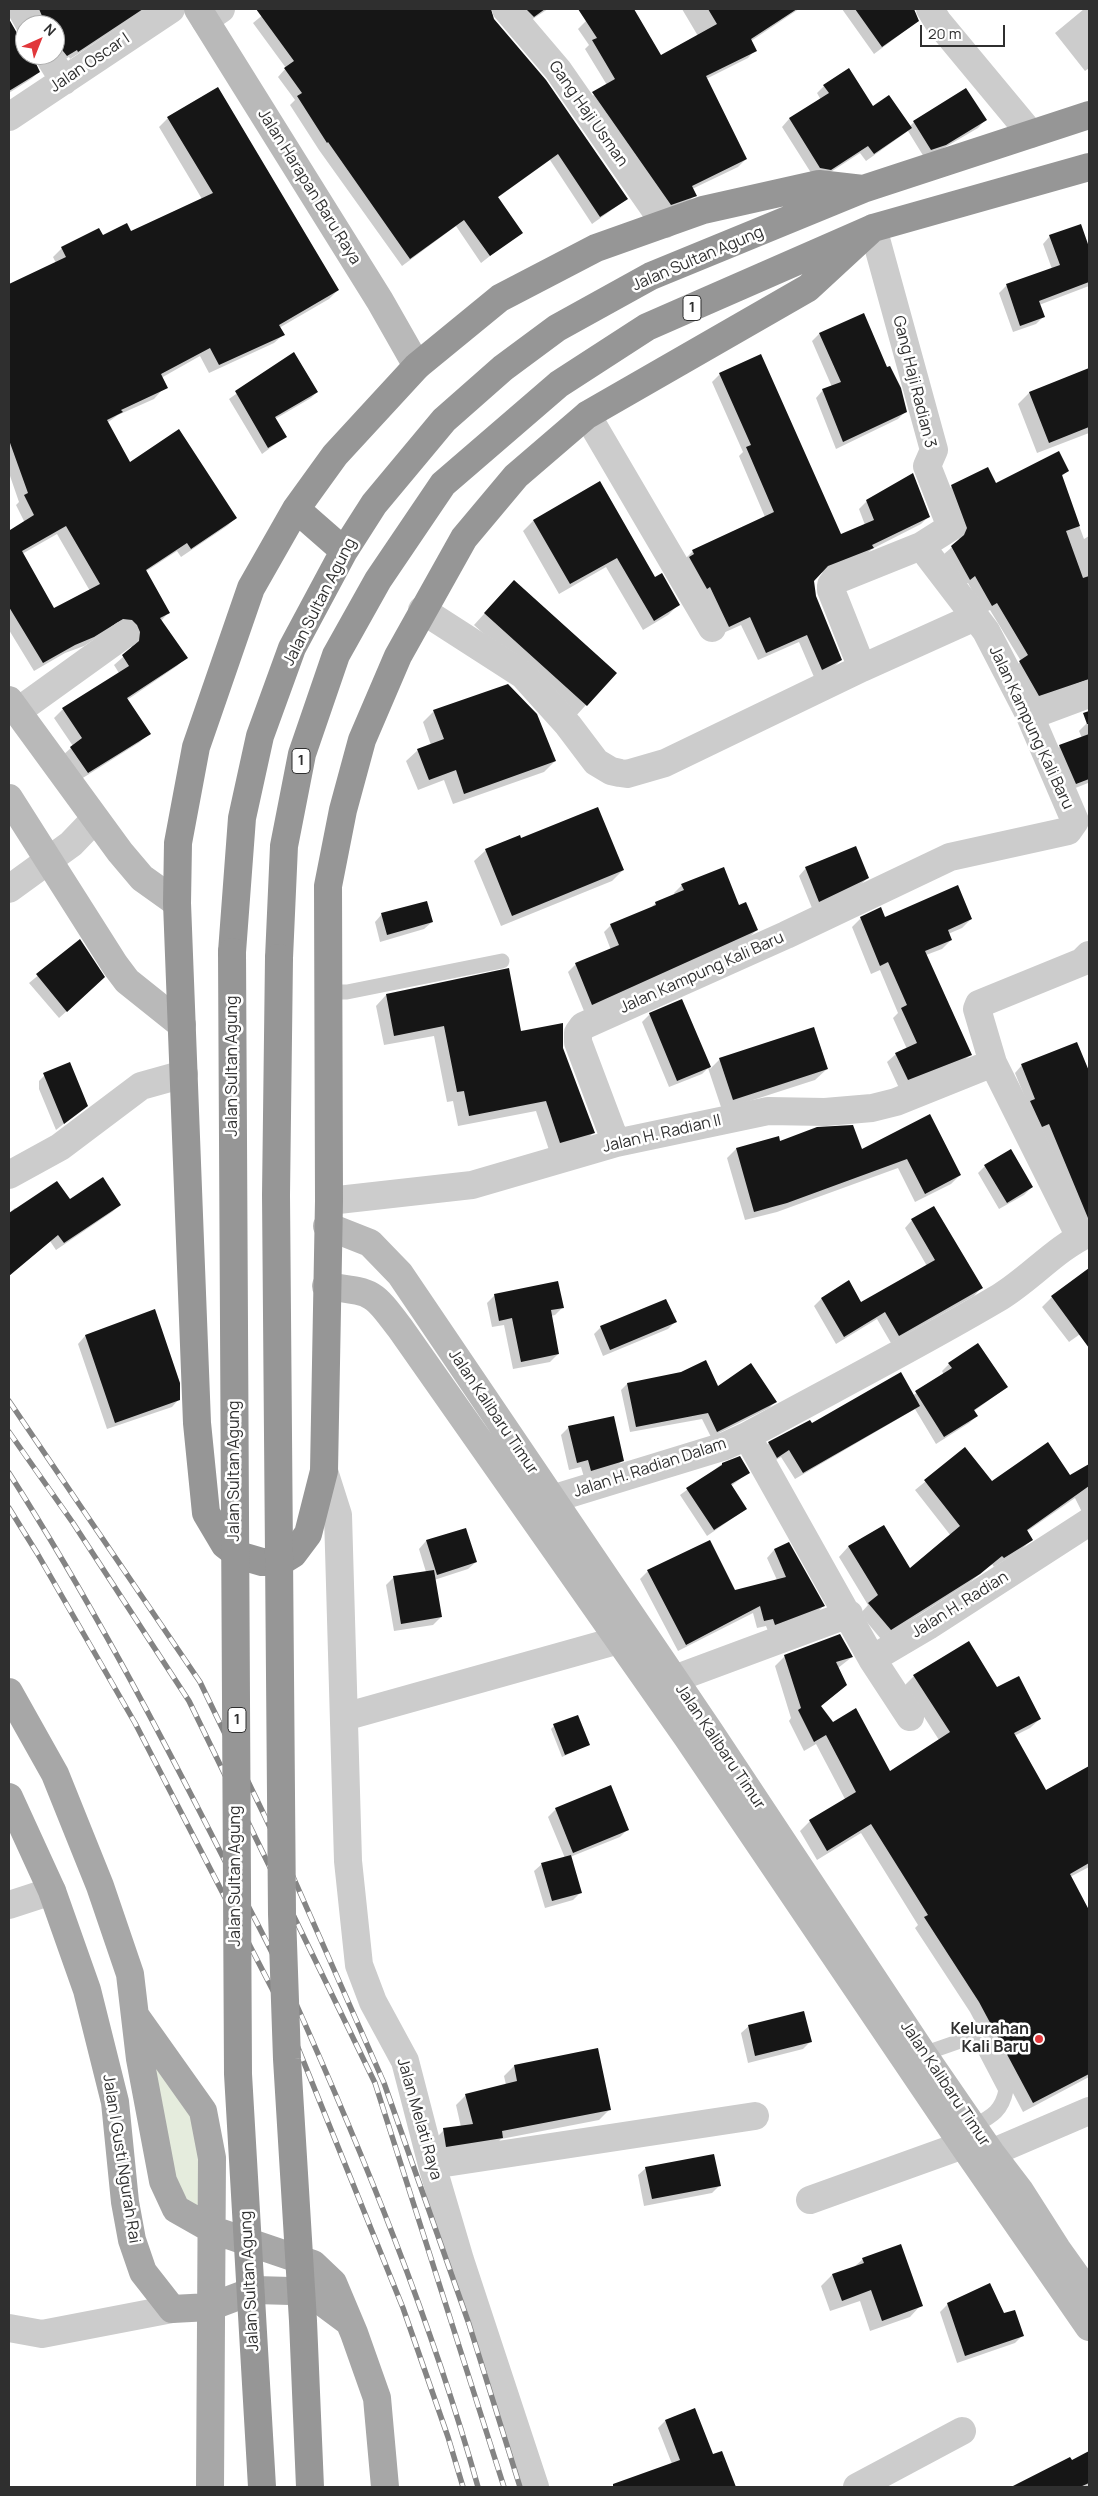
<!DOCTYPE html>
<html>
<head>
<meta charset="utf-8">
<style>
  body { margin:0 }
  #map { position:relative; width:1098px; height:2496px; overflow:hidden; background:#fff; font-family:Manrope,sans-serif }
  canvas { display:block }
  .frame { position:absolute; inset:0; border:10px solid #2f2f2f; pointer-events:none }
  .north { position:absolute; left:15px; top:15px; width:50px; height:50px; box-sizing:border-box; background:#fff; border:1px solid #acacac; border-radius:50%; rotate:44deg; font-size:14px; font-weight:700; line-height:20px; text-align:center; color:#2f2f2f }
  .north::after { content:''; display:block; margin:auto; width:18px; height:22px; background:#e1373b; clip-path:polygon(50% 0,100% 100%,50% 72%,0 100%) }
  .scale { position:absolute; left:920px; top:25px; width:85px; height:22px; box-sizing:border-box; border:2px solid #2f2f2f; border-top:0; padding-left:6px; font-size:15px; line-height:18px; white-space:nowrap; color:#2f2f2f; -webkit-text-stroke:4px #fff; paint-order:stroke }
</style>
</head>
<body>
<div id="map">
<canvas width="1098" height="2496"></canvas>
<div class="frame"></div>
<div class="north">N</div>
<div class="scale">20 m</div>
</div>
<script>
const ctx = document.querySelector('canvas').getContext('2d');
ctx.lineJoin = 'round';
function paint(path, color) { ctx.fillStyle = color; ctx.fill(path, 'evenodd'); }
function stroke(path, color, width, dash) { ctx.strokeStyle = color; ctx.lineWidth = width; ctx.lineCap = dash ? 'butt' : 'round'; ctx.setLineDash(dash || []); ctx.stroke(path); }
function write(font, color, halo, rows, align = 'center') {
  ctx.font = font + ' Manrope,sans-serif'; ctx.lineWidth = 5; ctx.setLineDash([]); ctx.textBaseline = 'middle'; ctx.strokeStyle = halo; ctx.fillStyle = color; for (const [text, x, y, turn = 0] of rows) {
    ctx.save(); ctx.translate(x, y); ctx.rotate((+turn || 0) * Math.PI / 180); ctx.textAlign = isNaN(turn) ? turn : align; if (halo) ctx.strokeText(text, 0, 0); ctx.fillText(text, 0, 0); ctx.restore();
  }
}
paint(new Path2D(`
  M136 2017 203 2111 213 2230 176 2209Z`), '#e5ecdd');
paint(new Path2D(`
  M26 9H147L70 59 69 57 59 63 55 55V25H36Z
  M270 9H490L493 20 627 199 592 224 550 160 497 198 521 232 481 263 456 226 402 266 319 150 290 105 295 100 278 77 286 68 253 23Z
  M512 9H548L525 24Z
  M608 9H631L660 56 698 36 682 9H799L751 41 755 50 748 58 706 79 746 159 738 167 692 189 695 195 687 203 663 212 586 101 607 85 585 49 589 45 578 29 586 21Z
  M842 9H913L918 21 874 54Z
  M1084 9H1089V68L1085 71 1055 33Z
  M9 19 16 34 25 41V55H31L39 72 31 79 9 93Z
  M824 86 909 127 914 122 985 120 978 128 937 152 924 157 908 131 866 161 860 153 823 177 813 176 782 127 789 119 821 100 817 93Z
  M168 118 338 290 329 299 279 328 283 335 274 343 209 373 200 356 161 378 163 389 154 399 118 415 107 423 130 463 236 518 227 526 181 557 177 551 145 572 168 613 161 621 186 657 177 666 127 700 149 733 140 742 78 781 62 756 73 746 54 718 63 709 119 673 114 665 131 650 132 642 113 627 84 646 65 653 34 671 9 630V532L25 523 16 505 19 502 9 473V285L56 263 53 257 62 248 102 237 130 233 202 199 159 127ZM57 534 90 591 54 610 22 554Z
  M1080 225 1089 251V286L1039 305 1043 317 1036 324 1013 332 999 293 1006 286 1052 269 1043 244 1050 236Z
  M819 334 906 411 898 419 836 449 816 398 823 390 832 387 812 341Z
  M294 353 317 392 311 398 275 419 285 437 262 454 229 399Z
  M1089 369V433L1037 453 1018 404 1029 393Z
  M720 374 840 535 865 525 859 509 867 501 929 516 921 524 872 549 864 556 819 574 812 581 815 596 841 660 833 668 814 677 799 642 758 660 741 625 721 634 685 559 693 551 765 517 739 456 743 452 712 382Z
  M1067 471 1061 477 1084 539 1089 536V680L1031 703 1013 669 1021 661 990 610 984 613 968 583 962 586 944 554 958 542 960 536 945 494 952 486 995 484Z
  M599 483 654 579 679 604 668 615 643 630 606 567 559 594 523 531 533 521Z
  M503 593 615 673 575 717 474 625Z
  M434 711 555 761 544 772 453 804 444 780 418 790 406 761 418 750 431 745 423 722Z
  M1087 723H1089V788L1088 783 1068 791 1052 754 1060 746 1082 738 1079 731Z
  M521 839 623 870 612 881 501 926 474 861 486 850Z
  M806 868 868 878 860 885 812 908 799 876Z
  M682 885 739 906 757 930 749 937 584 1011 568 972 576 964 611 950 604 932 611 925 649 909 656 903 675 895 674 893Z
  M382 914 432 922 424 929 380 942 375 922Z
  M861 918 971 919 962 928 948 934 951 940 942 949 926 955 971 1054 962 1063 899 1088 887 1062 896 1054 907 1049 893 1018 898 1013 880 970 871 974 852 927Z
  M80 941 96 985 59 1018 29 983Z
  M386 995 520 1033 562 1048 594 1132 583 1143 550 1153 536 1111 458 1126 453 1101 447 1102 434 1036 384 1045 376 1006Z
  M682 1000 710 1069 720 1059 827 1069 815 1080 722 1110 708 1068 702 1074 669 1087 642 1022 650 1014Z
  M1076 1043 1089 1072V1109L1078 1114 1089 1140V1227L1028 1105 1015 1073 1022 1065Z
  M47 1073 86 1106 56 1130 39 1089V1081Z
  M929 1116 960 1175 951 1184 915 1202 898 1168 777 1212 745 1220 727 1158 736 1149 861 1151Z
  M985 1166 1032 1187 1024 1195 999 1209 978 1173Z
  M69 1201 120 1205 112 1212 56 1250 50 1241 9 1275V1213L15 1208 17 1209Z
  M912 1220 981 1288 974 1296 891 1343 877 1319 836 1344 814 1306 821 1299 861 1304 927 1266 905 1228Z
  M1084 1276 1089 1284V1340L1083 1332 1069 1342 1042 1307 1052 1297Z
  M495 1295 562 1308 555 1315 551 1316 558 1354 550 1362 513 1369 504 1325 492 1327 487 1303Z
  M675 1322 668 1329 603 1356 594 1334 601 1327Z
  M120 1324 179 1399 172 1407 107 1429 78 1344 85 1336Z
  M949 1364 1007 1387 974 1411 977 1416 969 1423 936 1444 915 1409 795 1479 781 1457 769 1464 762 1451 769 1443 812 1425 912 1396 944 1375 942 1371Z
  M682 1373 718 1388 775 1402 769 1408 711 1437 702 1419 630 1432 621 1390 627 1384Z
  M569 1427 623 1460 615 1468 584 1477 581 1467 569 1470 561 1435Z
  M965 1449 991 1483 1069 1477 1089 1466V1508L1082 1512 1075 1498 1026 1532 1031 1540 1022 1549 994 1567 992 1564 969 1583 881 1639 860 1614 868 1605 839 1557 848 1547 883 1527 910 1570 951 1536 915 1490Z
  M722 1464 748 1473 731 1486 746 1509 707 1536 680 1495Z
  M465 1529 476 1562 468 1569 434 1580 441 1617 433 1625 394 1631 386 1585 394 1577 426 1572 419 1549 426 1541Z
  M709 1541 734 1591 777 1580 767 1558 774 1550 788 1544 823 1606 816 1614 768 1631 766 1626 757 1628 753 1613 678 1651 640 1579 648 1571Z
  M785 1656 852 1657 838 1668 846 1684 820 1707 832 1724 889 1773 939 1740 904 1686 914 1676 996 1689 1040 1719 1030 1728 1014 1736 1045 1792 1086 1769 1089 1774V1867L1070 1877 1089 1912V2077L1023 2112 970 2012 915 1928 918 1925 861 1833 817 1860 800 1831 810 1821 845 1799 816 1744 804 1751 789 1721 791 1718 775 1666Z
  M554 1726 588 1745 562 1757 551 1729Z
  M556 1809 628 1829 620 1837 570 1857 580 1893 573 1900 545 1908 534 1871 542 1864 565 1858 548 1817Z
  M749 2026 811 2041 803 2049 748 2063 741 2033Z
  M597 2050 609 2110 599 2120 501 2139 492 2148 436 2157 434 2140 444 2130 461 2127 456 2105 466 2095 506 2085 504 2076 514 2066Z
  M646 2168 719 2186 712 2193 644 2206 638 2175Z
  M863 2259 921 2305 910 2317 870 2331 860 2301 830 2311 821 2286 832 2275 854 2267Z
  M948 2304 1004 2315 1023 2335 1015 2343 957 2363 940 2312Z
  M665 2421 712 2456 722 2452 735 2487H614L618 2484 672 2464 658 2428Z
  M1089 2452V2486L1022 2487 1072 2462Z`), '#0003');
paint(new Path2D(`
  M39 9H143L78 52 77 50 67 56 55 41V25H46Z
  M256 9H491L494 19 546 80 628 199 600 217 558 154 498 197 523 233 490 256 464 220 410 259 328 142 327 143 297 96 302 93 284 68 294 61Z
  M526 9H545L534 17Z
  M578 9H634L661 55 717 24 708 9H797L751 39 757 51 706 76 747 159 692 186 697 196 671 205 592 92 615 79 592 40 597 38Z
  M855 9H914L919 21 882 47Z
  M9 19 17 33 25 39V55H32L40 72 9 91Z
  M849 68 873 106 889 95 912 128 874 154 868 146 831 170 820 168 789 118 829 93 823 85Z
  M218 87 339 290 279 325 285 335 219 365 210 348 161 374 168 388 121 410 123 412 107 420 130 462 179 429 237 518 191 549 187 543 146 570 170 613 160 618 188 658 127 698 151 734 88 773 70 747 82 738 62 708 129 666 122 655 139 641 140 632 137 625 132 620 123 619 94 637 75 645 43 663 9 607V527L10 530 34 515 24 495 28 493 9 440V284L66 257 61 247 99 228 103 235 127 223 131 231 213 193 167 117ZM66 526 100 584 54 608 22 551Z
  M966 88 987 120 946 145 931 150 913 121Z
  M1081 224 1089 247V282L1039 301 1045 317 1020 326 1006 284 1060 265 1049 235Z
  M864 313 887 367 890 366 901 388 907 412 843 442 822 389 841 382 819 333Z
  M294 352 318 392 275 417 287 437 268 448 235 391Z
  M761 354 841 534 874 520 866 500 913 473 930 517 872 545 874 548 828 566 814 581 816 596 842 660 822 670 807 635 766 653 750 617 729 627 710 587 707 589 689 557 694 554 692 550 774 512 746 447 751 445 719 373Z
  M1089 368V427L1049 443 1029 392Z
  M1059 451 1069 471 1062 475 1080 526 1066 531 1083 578 1089 576V679L1039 696 1019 661 1028 655 997 603 992 606 975 576 970 580 951 546 964 535 967 528 951 485 988 467 996 483Z
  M600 481 655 577 662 573 680 605 654 621 617 558 570 584 533 520Z
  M514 580 617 673 587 706 484 613Z
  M508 684 537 714 556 761 464 794 456 770 429 780 417 749 444 739 433 710Z
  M1089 711V724H1087L1083 713Z
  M1089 734V779L1076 784 1059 745Z
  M598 807 624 870 512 916 485 849 520 835 521 838Z
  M856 846 869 878 819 902 805 867Z
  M724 867 739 905 746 902 758 930 592 1005 575 963 619 945 610 924 656 905 655 902 684 890 681 884Z
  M958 885 972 919 948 930 952 940 925 951 972 1055 908 1080 895 1053 917 1043 901 1008 907 1005 888 962 880 966 860 917 881 907 885 917Z
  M427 901 433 922 387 935 381 913Z
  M80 939 105 977 67 1012 36 974Z
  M509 968 521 1031 563 1023V1048L595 1133 560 1143 546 1101 469 1116 464 1091 457 1092 444 1026 394 1036 386 994Z
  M682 999 711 1067 677 1081 649 1013Z
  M814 1027 828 1069 733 1100 719 1058Z
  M1077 1042 1089 1071 1088 1218 1049 1124 1042 1127 1030 1101 1035 1099 1021 1064Z
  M70 1062 88 1106 64 1124 43 1073Z
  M930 1114 961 1175 925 1194 907 1159 787 1203 754 1212 736 1148 779 1136 780 1141 817 1127 853 1125 862 1149Z
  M1011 1149 1033 1187 1007 1203 984 1165Z
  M103 1177 121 1205 64 1243 58 1235 9 1276V1213L57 1181 70 1199Z
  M934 1206 983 1288 899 1336 885 1312 844 1337 821 1298 849 1280 861 1302 935 1260 911 1219Z
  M1089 1268V1348L1051 1296Z
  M558 1281 564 1308 551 1310 559 1354 521 1362 512 1318 499 1321 494 1294Z
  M666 1299 677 1322 610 1350 600 1326Z
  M155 1309 180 1383V1400L115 1423 85 1335Z
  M978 1343 1008 1387 974 1410 978 1416 944 1437 915 1391 952 1368 948 1363Z
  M706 1360 718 1386 751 1363 777 1402 717 1432 708 1413 636 1427 627 1383 681 1372Z
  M901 1372 920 1406 803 1473 789 1450 777 1458 768 1442 810 1420 812 1423Z
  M614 1416 624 1461 591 1471 588 1460 577 1463 568 1426Z
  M1048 1442 1070 1475 1089 1464V1486L1027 1530 1033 1540 1004 1558 1002 1556 980 1574 891 1630 868 1603 878 1595 848 1546 884 1525 910 1568 960 1526 924 1480 965 1447 992 1481Z
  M740 1456 750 1473 731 1484 747 1509 714 1530 686 1488 722 1465V1463Z
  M466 1528 477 1562 437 1575 426 1540Z
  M710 1540 735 1590 786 1577 774 1549 789 1542 825 1606 775 1625 773 1619 764 1621 760 1606 686 1645 647 1570Z
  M434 1570 442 1617 401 1624 393 1576Z
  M840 1634 853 1657 836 1662 847 1685 821 1706 833 1722 856 1708 890 1771 950 1732 913 1675 969 1641 997 1687 1019 1676 1041 1719 1014 1733 1046 1790 1089 1766V1863L1070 1874 1089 1910V2074L1033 2103 979 2002 924 1917 928 1915 871 1824 827 1851 809 1820 856 1792 826 1735 814 1742 798 1710 801 1708 784 1655Z
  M578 1715 590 1745 565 1755 553 1724Z
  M611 1785 629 1830 573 1853 555 1808Z
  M571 1855 582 1893 552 1901 541 1863Z
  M804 2011 812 2042 755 2056 748 2025Z
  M598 2048 611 2110 502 2131 503 2138 446 2147 443 2128 473 2124 465 2094 517 2081 514 2065Z
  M714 2154 721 2186 652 2199 645 2167Z
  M901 2244 923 2306 882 2321 871 2290 842 2301 832 2274 864 2263 862 2258Z
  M990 2283 1004 2313 1015 2310 1024 2336 965 2356 947 2303Z
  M695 2408 713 2454 722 2451 736 2487H613V2484L680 2460 665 2420Z
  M1089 2451V2483L1080 2487H1011L1070 2457 1072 2460Z`), '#161616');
stroke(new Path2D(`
  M327 992H347L502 961
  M923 2054 966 2039 983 2046 1006 2090C1002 2111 992 2116 974 2126`), '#ccc', 15);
stroke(new Path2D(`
  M21 9 30 25
  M506 9 558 70 665 224
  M930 9 938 22 1031 134
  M205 20 221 9
  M48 55 64 81
  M9 117 171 9
  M873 228 934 450 927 466 951 527 921 546
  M587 415 712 628
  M422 610 523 675 568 725 596 762 611 771 620 773 627 774 665 763 862 668 831 590V585L834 581 921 546 986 631 1030 716 1075 821 1068 831 950 857 786 935 583 1026 578 1033V1042L616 1143
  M862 668 975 617
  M18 711 125 634
  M1030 716 1089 694
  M9 889 71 844 95 819
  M9 1175 60 1147 141 1086 184 1074
  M329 1201 472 1185 616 1143 768 1111 825 1112 872 1108 896 1102 993 1063
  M1080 1237 993 1063 977 1009 979 1004 1082 962 1089 955
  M747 1436 872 1659 928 1626 1089 1522
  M324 1471 338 1515 348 1861 359 1965 373 2002 405 2061 432 2165 460 2260 535 2487
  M552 1499 725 1446 747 1436C831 1390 917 1346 1000 1297 1031 1278 1056 1248 1089 1233
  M872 1659 910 1717
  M674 1679 849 1614
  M344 1717 619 1640
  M9 1905 52 1891
  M991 2153 1089 2111
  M432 2165 755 2116
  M810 2200 963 2145
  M9 2328 42 2334 172 2309
  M857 2487 962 2431`), '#ccc', 28);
stroke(new Path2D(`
  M198 9 380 301 417 366
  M9 700 120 852 142 878 177 903
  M9 798 115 965 127 981 182 1025
  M327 1226 370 1243 400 1274 710 1732 923 2054 991 2153 1020 2191 1057 2249 1089 2294
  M326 1286C374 1293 371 1290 400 1328L687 1737 963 2145 1089 2327`), '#b9b9b9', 28);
stroke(new Path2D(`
  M9 1692 55 1774 100 1886 130 1974 140 2059 163 2181 176 2209 213 2230 313 2264 333 2283 354 2333 377 2398 385 2487
  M9 1797 52 1891 87 1990 115 2102 125 2202 132 2240 143 2272 172 2309 210 2307 255 2290 291 2291 314 2296 349 2322
  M137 2018 203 2111 212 2158 210 2487`), '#a7a7a7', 28);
stroke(new Path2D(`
  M863 189 819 184 703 210 596 248 500 298 417 366 335 455 296 509 251 588 196 747 178 843 177 903 197 1423 206 1513 225 1545 238 1555 262 1562H280L293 1554 308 1534 324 1471 329 1201 328 886 343 810 362 740 398 656 464 538 516 476 587 415 808 288 873 228
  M296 509 344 551
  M232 952 242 818 260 736 292 648 344 551 374 504 444 420 503 368 557 328 651 276 863 189 1089 115
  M279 958 284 846 302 754 336 655 378 580 443 484 559 384 647 327 873 228 1089 167`), '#969696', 28);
const rail = new Path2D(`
  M9 1401 200 1682 283 1854 384 2083 469 2324 520 2487
  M9 1432 73 1523 189 1701 375 2083 504 2487
  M9 1473C89 1598 158 1729 225 1861 248 1907 273 1951 293 1997 364 2156 431 2320 478 2487
  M9 1508 37 1553 135 1723 282 2008 403 2308 448 2437 463 2487`);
stroke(rail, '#848484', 5.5);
stroke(rail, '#fff', 4, [11]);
stroke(new Path2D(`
  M232 952 238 2074 262 2487
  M279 958 276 1195 282 1914 287 2059 303 2321 310 2487`), '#969696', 28);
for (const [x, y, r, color] of [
  [1039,2039,5,"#e1373b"]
]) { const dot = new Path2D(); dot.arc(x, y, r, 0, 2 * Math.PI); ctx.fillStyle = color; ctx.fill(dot); stroke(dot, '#fff', 2); }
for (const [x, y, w] of [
  [692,308,18],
  [301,761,18],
  [237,1720,18]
]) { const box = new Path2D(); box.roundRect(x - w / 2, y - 12.5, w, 25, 4); ctx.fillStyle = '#fff'; ctx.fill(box); stroke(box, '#2f2f2f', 1); }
write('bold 15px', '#2f2f2f', null, [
  ["1",692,308],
  ["1",301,761],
  ["1",237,1720]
]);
write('16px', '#2f2f2f', '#fff', [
  ["Jalan Oscar I",90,63,-34],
  ["Gang Haji Usman",588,114,55],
  ["Jalan Harapan Baru Raya",309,187,58],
  ["Jalan Sultan Agung",698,259,-23],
  ["Gang Haji Radian 3",914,382,76],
  ["Jalan Sultan Agung",320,602,-63],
  ["Jalan Kampung Kali Baru",1031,728,65],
  ["Jalan Kampung Kali Baru",702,973,-24],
  ["Jalan Sultan Agung",233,1066,-90],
  ["Jalan H. Radian II",662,1134,-13],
  ["Jalan Kalibaru Timur",493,1412,56],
  ["Jalan H. Radian Dalam",650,1468,-18],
  ["Jalan Sultan Agung",235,1471,-90],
  ["Jalan H. Radian",960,1605,-32],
  ["Jalan Kalibaru Timur",720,1747,56],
  ["Jalan Sultan Agung",236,1876,-90],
  ["Jalan Kalibaru Timur",945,2084,56],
  ["Jalan Melati Raya",419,2119,74],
  ["Jalan I Gusti Ngurah Rai",121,2159,81],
  ["Jalan Sultan Agung",250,2281,-93]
]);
write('bold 16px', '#2f2f2f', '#fff', [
  ["Kelurahan",1029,2030],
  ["Kali Baru",1029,2048]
], 'right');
</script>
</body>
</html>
